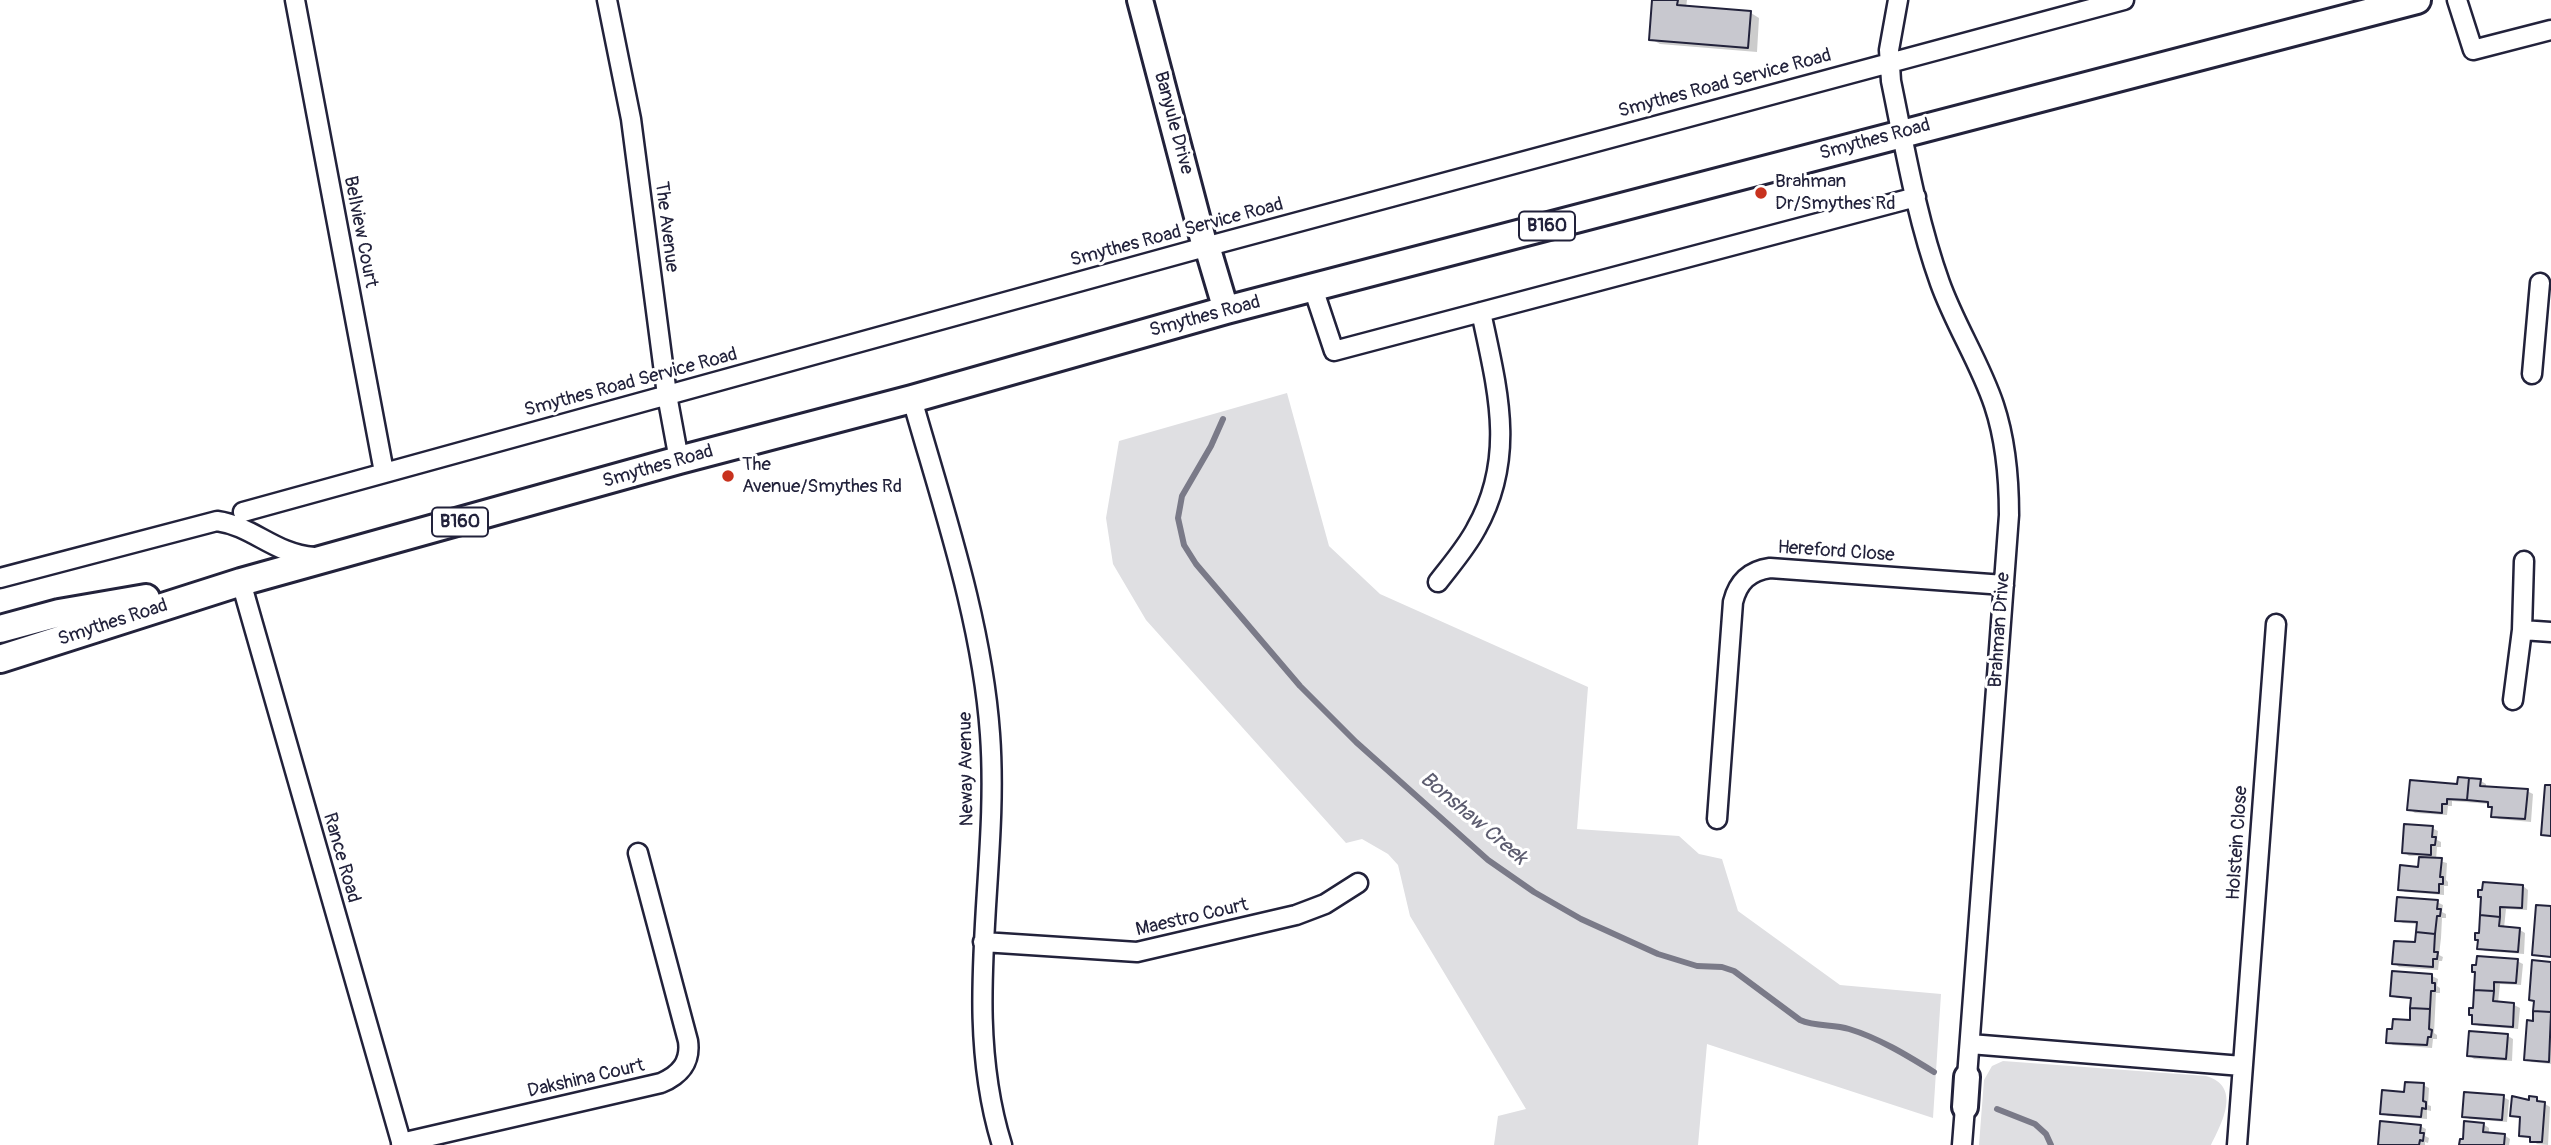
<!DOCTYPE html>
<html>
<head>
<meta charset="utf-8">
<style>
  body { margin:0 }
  canvas { display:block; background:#fff }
</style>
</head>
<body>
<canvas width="2551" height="1145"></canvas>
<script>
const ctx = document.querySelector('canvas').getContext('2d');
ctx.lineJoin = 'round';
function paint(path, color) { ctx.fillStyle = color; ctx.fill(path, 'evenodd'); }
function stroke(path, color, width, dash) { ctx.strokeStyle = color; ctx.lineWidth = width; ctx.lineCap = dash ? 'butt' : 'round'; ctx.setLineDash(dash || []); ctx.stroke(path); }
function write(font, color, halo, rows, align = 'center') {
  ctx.font = font + ' Pangolin,sans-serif'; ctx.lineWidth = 6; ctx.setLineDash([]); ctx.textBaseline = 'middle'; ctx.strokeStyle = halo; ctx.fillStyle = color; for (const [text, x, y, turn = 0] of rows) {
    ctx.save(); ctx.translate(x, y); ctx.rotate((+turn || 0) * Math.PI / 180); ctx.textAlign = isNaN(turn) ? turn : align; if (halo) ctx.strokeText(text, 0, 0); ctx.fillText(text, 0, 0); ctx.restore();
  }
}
paint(new Path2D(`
  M1287 393 1329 546 1380 594 1588 687 1577 829 1679 836 1699 854 1722 859 1738 911 1840 985 1941 994 1933 1118 1707 1044 1698 1145H1494L1498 1116 1526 1109 1410 916 1398 865 1388 854 1362 839 1346 843 1146 620 1113 564 1106 518 1119 441Z
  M2003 1061 2206 1076C2242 1086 2222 1123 2211 1145H1979L1984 1080 1992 1066Z`), '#dfdfe2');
paint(new Path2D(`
  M1654 0H1687L1686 8 1751 13 1759 18 1757 52 1660 44 1651 39Z
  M2481 781 2486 784V788L2527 791 2533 794 2531 822 2499 819 2493 816 2494 808 2490 804 2452 801V806H2448L2447 815 2415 813 2409 809 2459 786Z
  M2432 828 2438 831 2437 840 2441 842V847H2437L2436 860 2447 863 2446 880 2448 882V886H2444V895L2405 892 2400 889 2420 868V856H2409L2404 852Z
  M2523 886 2528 890 2527 910 2506 909 2504 928 2520 930 2525 933 2524 954 2485 951 2479 948 2480 941 2476 939 2480 935 2483 898 2480 896Z
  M2437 902 2443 905 2442 912 2446 914V918H2442L2441 938 2439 955 2443 957 2442 961H2439L2438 970 2399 967 2394 963 2417 944 2418 924 2403 923 2397 920Z
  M2517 961 2523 964 2521 985 2500 984 2498 1003 2514 1005 2520 1008 2518 1029 2479 1026 2474 1023 2477 973Z
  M2551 963V1064L2532 1062 2526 1059 2536 1003 2530 999Z
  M2432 976 2438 979 2437 986 2440 988V993H2436L2434 1033 2437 1035V1039H2433L2432 1048 2393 1045 2388 1042 2411 1022 2413 999 2397 998 2391 995Z
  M2508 1036 2513 1039 2512 1061 2474 1059 2469 1055Z
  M2423 1085 2429 1088 2428 1105 2431 1106V1111L2427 1110V1119L2388 1116 2382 1113 2405 1093Z
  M2503 1097 2509 1100 2507 1122 2470 1119 2464 1116Z
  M2537 1099 2550 1107 2548 1145 2537 1144 2532 1139 2521 1135 2522 1119 2512 1115Z
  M2483 1124 2489 1128V1134L2504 1135 2510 1139 2509 1145H2461Z
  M2420 1126 2426 1129 2425 1136 2429 1138 2428 1143 2425 1142V1145H2381Z`), '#0003');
stroke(new Path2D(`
  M1223 419 1211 446 1182 496 1178 518 1184 545 1196 564 1300 686 1356 742 1488 860 1534 892 1581 919 1658 954 1697 966 1722 967 1734 971 1800 1020C1816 1027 1833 1024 1849 1029 1879 1038 1908 1056 1934 1072
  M1997 1109 2035 1124 2046 1134 2051 1145`), '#7a7a88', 6);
const building = new Path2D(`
  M1652 0H1678L1677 5 1751 11 1748 48 1649 40Z
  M2458 777 2469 778 2467 800 2447 799V804H2442V813L2407 810 2410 780 2457 784Z
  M2469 778 2481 779 2480 786 2528 789 2525 819 2491 817 2492 807H2488V802L2467 800Z
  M2545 785H2551V836L2541 835Z
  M2404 824 2433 826 2432 837H2436L2435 845H2431V855L2402 853Z
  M2419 857 2442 858 2440 877H2443V884H2439V893L2398 890 2400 865 2418 867Z
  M2483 882 2523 885 2522 908 2500 907V917L2480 915 2481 897H2478V890H2482Z
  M2397 897 2438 900 2437 909H2441L2440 916H2437L2435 934 2416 932 2417 922 2395 921Z
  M2536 905 2551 906V957L2532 955Z
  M2480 915 2500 917 2499 926 2520 928 2518 952 2477 949 2478 940H2475V933H2479Z
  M2416 932 2435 934 2434 952H2438L2437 959H2433V967L2392 964 2394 941 2415 942Z
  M2477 956 2518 959 2516 983 2494 982V991L2474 990 2475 972H2472V965H2476Z
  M2532 960 2551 962V1012L2533 1011 2534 1001 2529 1000Z
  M2392 971 2432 974V983H2435V991H2431L2430 1009 2410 1008 2411 998 2390 996Z
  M2474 990 2494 991 2493 1001 2514 1003 2513 1027 2472 1024V1015H2469V1008H2473Z
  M2410 1008 2430 1009 2429 1029 2432 1030 2431 1037H2428L2427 1045 2386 1043 2387 1029H2392L2393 1019 2410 1020Z
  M2533 1011 2551 1012 2549 1062 2524 1060 2527 1020 2533 1021Z
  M2469 1031 2508 1034 2506 1059 2467 1056Z
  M2405 1082 2424 1083 2423 1101 2426 1102V1109L2422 1108 2421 1117 2380 1114 2382 1090 2404 1092Z
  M2464 1092 2504 1095 2502 1120 2462 1117Z
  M2512 1096 2529 1100V1096L2537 1097V1101L2545 1102 2542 1142H2530V1137L2519 1136 2520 1117 2510 1116Z
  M2380 1121 2421 1125 2420 1133H2424L2423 1141 2420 1140 2419 1145H2378Z
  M2464 1121 2484 1123 2483 1132 2505 1134 2504 1145H2459L2460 1139H2463Z`);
paint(building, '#c8c8cf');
stroke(building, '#22223b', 2);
const street = new Path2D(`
  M295 0 384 472
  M607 0 631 119 667 395 679 460
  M1898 0 1889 50 1891 81C1905 149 1917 219 1940 283 1955 325 1980 363 1994 405 2006 441 2009 477 2009 515L1967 1077
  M2457 0 2473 50 2551 30
  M1313 288 1334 351 1916 197
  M2532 374 2540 283
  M912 399C943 508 982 621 990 734 1000 871 960 1010 1002 1145
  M243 512 1205 247 2124 0
  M0 578 217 521C253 526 274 554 314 557
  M241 582 402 1145
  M1438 582C1451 565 1466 548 1476 529 1517 456 1497 388 1481 312
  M2522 630 2551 632
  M2513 700 2522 630 2524 561
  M1717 819 1733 602C1738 582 1749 571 1770 568L2004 585
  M983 942 1137 952 1296 915 1325 904 1358 883
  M1970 1044 2242 1066
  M401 1143 661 1083C680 1075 691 1062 688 1041L638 853
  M1962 1145 1965 1107
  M2237 1145 2276 624`);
const secondary = new Path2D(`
  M1140 0 1205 247
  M1207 246 1226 310
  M1965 1107 1967 1077`);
const primary = new Path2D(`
  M0 629 59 613 146 598
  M0 659 241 582 679 460 912 399 1226 310 2417 0`);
stroke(street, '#22223b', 23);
stroke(secondary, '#22223b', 30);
stroke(primary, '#22223b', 32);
stroke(street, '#fff', 18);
stroke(secondary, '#fff', 24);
stroke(primary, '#fff', 26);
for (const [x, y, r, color] of [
  [1761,193,7,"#c8321e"],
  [728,476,7,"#c8321e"]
]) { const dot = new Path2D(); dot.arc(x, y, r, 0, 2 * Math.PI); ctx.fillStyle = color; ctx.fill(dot); stroke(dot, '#fff', 2.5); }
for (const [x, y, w] of [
  [1547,226,56],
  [460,522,56]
]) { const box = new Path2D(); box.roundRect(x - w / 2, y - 14.5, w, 29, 5); ctx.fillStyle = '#fff'; ctx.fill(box); stroke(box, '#22223b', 2); }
write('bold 18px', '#22223b', null, [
  ["B160",1547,226],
  ["B160",460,522]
]);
write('19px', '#22223b', '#fff', [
  ["Smythes Road Service Road",1725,84,-15],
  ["Banyule Drive",1173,123,75],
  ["Smythes Road",1875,140,-15],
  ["The Avenue",666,227,83],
  ["Bellview Court",360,232,79],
  ["Smythes Road Service Road",1177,233,-15],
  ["Smythes Road",1205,317,-15],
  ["Smythes Road Service Road",631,383,-15],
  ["Smythes Road",658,467,-16],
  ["Hereford Close",1836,552,4],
  ["Smythes Road",113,623,-18],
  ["Brahman Drive",2000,630,-86],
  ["Neway Avenue",967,769,-91],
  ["Holstein Close",2238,843,-86],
  ["Rance Road",341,858,74],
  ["Maestro Court",1192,918,-13],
  ["Dakshina Court",586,1079,-13]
]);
write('19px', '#22223b', '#fff', [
  ["Brahman",1775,182],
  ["Dr/Smythes Rd",1775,204],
  ["The",742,465],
  ["Avenue/Smythes Rd",742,487]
], 'left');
write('italic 21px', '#5c5c6f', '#fff', [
  ["Bonshaw Creek",1473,819,40]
]);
</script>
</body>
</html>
